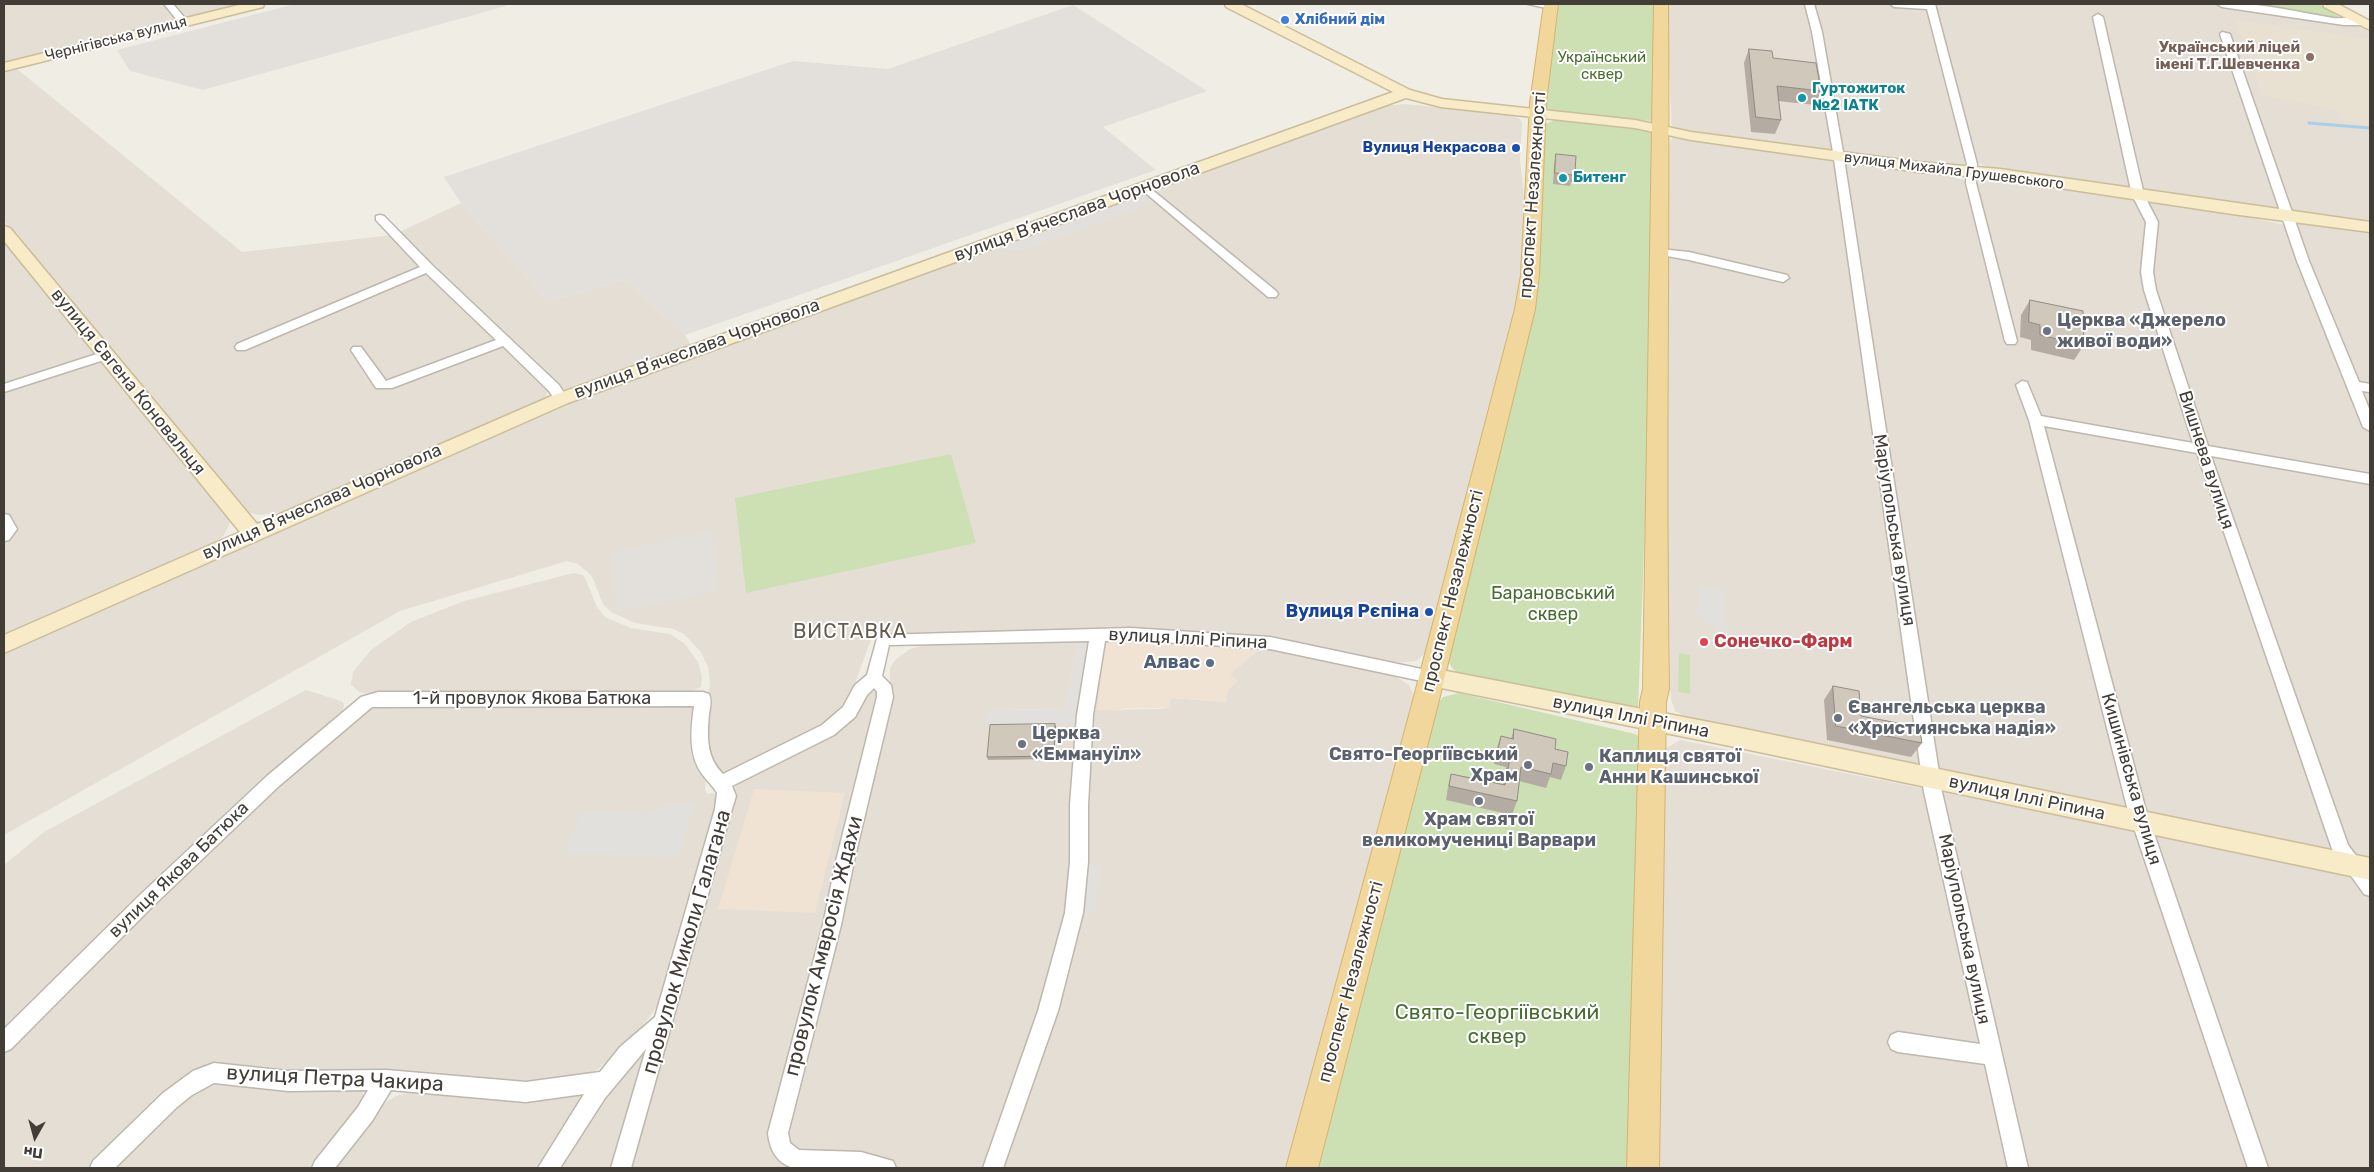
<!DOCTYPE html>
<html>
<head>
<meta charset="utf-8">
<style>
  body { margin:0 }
  #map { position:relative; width:2374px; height:1172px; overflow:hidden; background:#f0ede5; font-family:Rubik,sans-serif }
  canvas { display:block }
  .frame { position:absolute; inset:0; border:5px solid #423d36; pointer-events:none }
  .north { position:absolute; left:10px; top:1112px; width:50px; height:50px; -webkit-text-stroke:4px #fff; paint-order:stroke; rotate:187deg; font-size:14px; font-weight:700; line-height:20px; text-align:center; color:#423d36 }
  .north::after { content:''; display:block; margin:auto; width:18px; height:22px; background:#423d36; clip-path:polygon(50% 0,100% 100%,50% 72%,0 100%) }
</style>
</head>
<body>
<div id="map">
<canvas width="2374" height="1172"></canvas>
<div class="frame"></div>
<div class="north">Пн</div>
</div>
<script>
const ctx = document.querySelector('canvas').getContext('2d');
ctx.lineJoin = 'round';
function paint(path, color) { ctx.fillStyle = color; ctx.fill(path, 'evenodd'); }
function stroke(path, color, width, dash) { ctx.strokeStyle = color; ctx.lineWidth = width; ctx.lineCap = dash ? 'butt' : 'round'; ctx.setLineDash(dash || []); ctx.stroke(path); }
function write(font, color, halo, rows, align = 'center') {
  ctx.font = font + ' Rubik,sans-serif'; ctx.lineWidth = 4; ctx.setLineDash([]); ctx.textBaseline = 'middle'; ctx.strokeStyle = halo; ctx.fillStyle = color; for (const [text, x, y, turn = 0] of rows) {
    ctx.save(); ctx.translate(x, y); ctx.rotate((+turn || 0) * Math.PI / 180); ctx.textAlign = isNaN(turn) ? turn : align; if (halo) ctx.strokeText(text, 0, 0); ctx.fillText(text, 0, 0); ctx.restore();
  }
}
paint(new Path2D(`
  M4 4H250L4 66Z
  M1666 4H2213L2357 26 2370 32V224L2304 215 2292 210 2280 208V211L2232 207 2131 187 2128 190 1991 169 1977 162 1966 160 1964 166 1957 167 1848 154 1842 148 1832 147V152L1672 130Z
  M17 69 242 252 393 235 461 203 548 302 624 280 685 335 691 345 564 389 492 336 548 389 546 397 284 512 259 515 247 512 242 509 4 221V72Z
  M1405 104 1511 115 1520 119 1522 123 1520 160 1525 206 1522 274 1516 308 1425 653 1416 661 1395 663 1269 637 1180 630 1079 629 873 634 854 686 843 709 823 727 729 773H723L718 771 707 755V705L710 683 708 667 701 652 684 634 674 629 635 623 611 612 603 604 592 576 578 564 567 561 400 611 4 835V651L550 409 990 248 1021 250 1158 200 1170 183 1384 106Z
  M1673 138 1820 157 1845 164 1855 162 1950 175 1962 180 1977 182 1979 175 2131 198 2135 200 2224 212 2285 225H2297L2299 221 2370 230V862L1949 774 1920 764 1710 725 1692 720 1675 711 1671 699 1656 505 1660 252 1670 141Z
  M4 240 228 516 230 523 224 535 215 542 4 637Z
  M574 573 583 575 585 578 597 607 605 617 631 628 670 634 685 644 698 662 702 677 701 687 688 693H367L359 692 351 684 353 672 371 650 411 622 464 601Z
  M1079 640 1065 709 988 710 1079 723 1069 913 1043 1010 986 1168H894L887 1164 793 1152 785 1134 890 686V668L895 660 910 649 926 645Z
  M1266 648 1393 675 1409 685 1416 700 1288 1168H1000L1054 1012 1098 661H1103L1098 710 1158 709 1169 708 1171 698 1226 702 1230 674 1256 652Z
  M306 690 341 701 344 704 342 714 141 897 4 1033V865L44 832Z
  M872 691 879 694 776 1149 873 1168H629L675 1011 703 900 736 784 740 779 795 750Z
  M691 705 695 712V760L706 779 705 789 707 794 713 793 721 798 659 1004 631 1041 598 1069 586 1076 550 1084 290 1077 175 1085 89 1168H4V1052L153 903 277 786 372 706Z
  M1680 740 2370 878V1168H1657L1661 751Z
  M649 1046 613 1168H555L608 1086 623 1068Z
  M203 1080 356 1086 362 1091 364 1098 355 1119 315 1168H111Z
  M417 1091 492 1099 524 1100 582 1093 584 1095 581 1110 541 1168H329L376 1109 396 1096Z`), '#e4ded4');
paint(new Path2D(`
  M1102 640 1179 641 1266 648 1256 652 1230 674 1238 681 1227 691 1226 702 1171 698 1170 708H1124L1123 711 1097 710 1103 661H1098Z
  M754 789 845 793 815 913 718 909Z`), '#f0e3d3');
paint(new Path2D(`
  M295 4H503L506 6 203 90 130 71 117 50Z
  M1073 5 1207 91 1103 127 1156 170 685 335 624 280 548 302 461 203 444 177 793 61 888 69Z
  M712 531 719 590 615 613 613 552Z`), '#e3dfda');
paint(new Path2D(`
  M2235 20 2370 39V126L2341 120 2340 111 2262 95Z`), '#e8e1d1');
paint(new Path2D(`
  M1558 4H1653L1654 118 1652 121 1553 113 1546 109Z
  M2231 4H2319L2341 18H2336Z
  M1555 120 1644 129 1653 134 1651 361 1638 710 1470 678C1459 674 1451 671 1448 659L1529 329 1545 124Z
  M951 454 976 543 746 593 735 498Z
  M1679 653 1690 655V694L1678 692Z
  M1459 693 1635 734 1640 737 1644 745 1634 1168H1315L1434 708 1443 697Z`), '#cde0b3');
paint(new Path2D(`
  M1169 183 1159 200 1021 250 990 248Z
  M1700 586 1725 591 1727 632 1717 630 1713 625 1698 618 1695 607 1701 604Z
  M1079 640H1092L1079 723 985 724 988 710 1065 709Z
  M667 804H695L678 856 565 853 580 812 649 814Z
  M1085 863H1100L1095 914 1080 913Z`), '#e2e0dd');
stroke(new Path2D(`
  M2309 123 2370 128`), '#a8cfe7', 3);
const street = new Path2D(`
  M164 4H173L189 23 187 25H181Z
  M1528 4H1553L1556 6 1551 9Z
  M1805 4H1814L1822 32 1843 152 1942 792 2028 1168H2008L1985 1064 1898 1052 1891 1049 1888 1042 1891 1035 1898 1032 1980 1044 1924 792 1833 152 1812 32Z
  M1890 4H1935L1977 164 1976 183 2017 341 2015 344H2007L2005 341 1966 183 1967 164 1927 9 1894 7Z
  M2217 4C2255 1 2296 12 2333 18 2342 19 2360 16 2367 22L2362 25H2344L2222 7Z
  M2098 14 2103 17 2144 195 2158 222 2153 272 2156 290 2208 446 2370 474V484L2211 456 2348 845 2370 874V896L2364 894 2332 849 2197 453 2044 426 2145 807 2268 1168H2248L2127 807 2029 420 2016 385 2022 381 2027 382 2041 416 2193 443 2144 290 2141 272 2146 222 2132 195 2093 17Z
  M2222 32 2230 34 2309 261 2359 382 2370 384V392L2362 391 2370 411V431L2363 427 2297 261 2220 34Z
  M1145 184 1276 291 1278 294 1276 297H1268L1141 189 1139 187Z
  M380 215 384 216 432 265 559 385 568 399 566 402H556L549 391 503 346 392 388H376L351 350 353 347H361L386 381 496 340 426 273 245 350H237L235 347 237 344 420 267 376 220V216Z
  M1660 249 1689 252 1787 275 1789 278 1783 282 1689 260 1656 254 1654 252Z
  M106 351 110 352 112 355 110 358 4 392V384Z
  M4 514 9 515 17 529 9 540 4 541Z
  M1131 628 1270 637 1431 671 1437 672 1439 677 1437 682 1431 683 1270 649 1131 640 1105 641 1093 715 1088 805V862L1083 913 1058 1011 1003 1168H983L1038 1011 1065 913 1070 862V805L1077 715 1089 641 889 645 882 676 891 685 893 697 854 861 841 925 788 1133 790 1143 799 1150 861 1152 893 1161 896 1168H793C776 1162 770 1150 768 1133L823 925 836 861 877 697V692L874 688 867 695 855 717 834 735 732 786 736 796 732 809 631 1168H611L646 1049 605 1098 560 1168H538L584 1094 526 1102 391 1090 372 1121 335 1168H312L315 1161 358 1107 368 1090 288 1091 214 1083 192 1095 177 1107 115 1168H90L93 1161 163 1093 193 1071 214 1063 288 1071 386 1070 526 1082 600 1072 620 1047 655 1017 715 809 717 793C713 786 707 781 702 774 688 754 691 729 694 706L372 707 279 786 153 906 11 1049 4 1052V1029L141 894 267 776 361 697 378 692H703L709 694C712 701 710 707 709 714 707 737 706 757 723 774L822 725 843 707 855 685 867 675 878 635Z`);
const secondary = new Path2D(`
  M243 4H264L263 7 4 71V63Z
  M1225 4H1241L1410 90 1442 99 1635 120 1691 132 1918 162 2000 169 2370 222V232L2232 214 2000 179 1918 172 1691 140 1635 128 1441 107 1406 98 568 403 4 653V635L240 532 4 241V226L10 228 257 524 554 395 1393 92 1226 7Z
  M2323 4H2338L2370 21V30L2324 7Z
  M1431 668 1740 728 2370 858V880L1740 748 1431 686 1423 683 1420 677 1423 671Z`);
const primary = new Path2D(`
  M1544 4H1558L1546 103 1539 275 1535 309 1437 708 1318 1168H1286L1411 708 1515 309 1521 275 1530 103Z
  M1654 4H1668C1670 232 1665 461 1669 689L1666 702 1659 1168H1627L1640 702 1643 689Z`);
stroke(street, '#beb7ac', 3);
stroke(secondary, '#cbbd9a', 3);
stroke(primary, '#d4b36f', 2);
paint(street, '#fff');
paint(secondary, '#f8ebc8');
paint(primary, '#f2d79d');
paint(new Path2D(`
  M1749 49 1773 58 1821 91 1815 105 1778 101 1781 120 1775 134 1751 132 1744 63Z
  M1556 154 1575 171 1572 182H1571L1570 186 1553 184 1554 165Z
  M2030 300 2084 345 2074 360 2031 350V340L2020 337 2021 315Z
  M1833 686 1861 716 1904 728 1922 743 1911 757 1827 740 1824 700Z
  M1055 724 1054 759 988 760 987 757Z
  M1514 729 1555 749 1566 766 1561 780 1550 777 1546 788 1519 781 1517 801 1512 815 1446 800 1448 787 1451 774 1503 785 1506 767 1494 764 1496 750 1501 736 1511 739Z`), '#b4aca2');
paint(new Path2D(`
  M1055 724 1056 727 1054 759V756Z`), '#928c84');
const building = new Path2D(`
  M1749 49 1772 51 1773 58 1816 63 1821 91 1777 86 1781 120 1756 117Z
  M1556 154 1576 156 1575 171H1573V175L1555 173Z
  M2030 300 2083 311 2084 345 2040 335V325L2029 322Z
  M1833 686 1859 691 1861 716 1903 724 1904 728 1920 731 1922 743 1836 726Z
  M1055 724 1054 756 987 757 990 725Z
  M1514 729 1556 739 1555 749 1568 752 1566 766 1553 763 1551 774 1521 767 1517 801 1449 786 1451 774 1505 785 1511 753 1498 750 1501 736 1513 739Z`);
paint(building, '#d1c8bc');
stroke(building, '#928c84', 1);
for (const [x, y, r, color] of [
  [1285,20,5,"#3f7fe0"],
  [2310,57,5,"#8d6e63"],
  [1802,98,5,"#0f9aa8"],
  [1516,148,5,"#1a4fb4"],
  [1563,178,5,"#0f9aa8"],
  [2047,331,5,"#6b7280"],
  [1429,612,5,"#1a4fb4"],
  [1704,642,5,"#e0444e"],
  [1210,663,5,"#5c6f8a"],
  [1838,718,5,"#6b7280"],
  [1022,744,5,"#6b7280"],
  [1528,765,5,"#6b7280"],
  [1589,767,5,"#6b7280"],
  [1479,801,5,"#6b7280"]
]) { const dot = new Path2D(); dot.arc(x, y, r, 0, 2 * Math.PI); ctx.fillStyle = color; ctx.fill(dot); stroke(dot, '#fff', 2); }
write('bold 15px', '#366cbe', '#fff', [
  ["Хлібний дім",1295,20]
], 'left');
write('15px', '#423d36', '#fff', [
  ["Чернігівська вулиця",116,39,-14],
  ["вулиця Михайла Грушевського",1954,171,7]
]);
write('bold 15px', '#785e54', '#fff', [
  ["Український ліцей",2300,48],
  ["імені Т.Г.Шевченка",2300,65]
], 'right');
write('15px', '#496d30', '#fff', [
  ["Український",1602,58],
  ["сквер",1602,75]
]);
write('bold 15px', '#0d838f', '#fff', [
  ["Гуртожиток",1812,89],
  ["№2 ІАТК",1812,106],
  ["Битенг",1573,178]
], 'left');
write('bold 15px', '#164399', '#fff', [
  ["Вулиця Некрасова",1506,148]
], 'right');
write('18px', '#423d36', '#fff', [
  ["проспект Незалежності",1533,195,-86],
  ["вулиця Вʼячеслава Чорновола",1077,212,-20],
  ["вулиця Вʼячеслава Чорновола",697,349,-20],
  ["вулиця Євгена Коновальця",128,382,51],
  ["Вишнева вулиця",2206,460,72],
  ["вулиця Вʼячеслава Чорновола",322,502,-24],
  ["Маріупольська вулиця",1894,530,81],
  ["проспект Незалежності",1453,591,-76],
  ["вулиця Іллі Ріпина",1188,639,3],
  ["1-й провулок Якова Батюка",532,699],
  ["вулиця Іллі Ріпина",1631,717,11],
  ["Кишинівська вулиця",2131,779,74],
  ["вулиця Іллі Ріпина",2027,798,12],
  ["вулиця Якова Батюка",179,870,-44],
  ["Маріупольська вулиця",1964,929,78],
  ["проспект Незалежності",1351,982,-75]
]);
write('bold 18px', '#5b616d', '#fff', [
  ["Церква «Джерело",2057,321],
  ["живої води»",2057,342],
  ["Євангельська церква",1848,708],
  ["«Християнська надія»",1848,729],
  ["Церква",1032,734],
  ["«Еммануїл»",1032,755],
  ["Свято-Георгіївський",1518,755,"right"],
  ["Храм",1518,776,"right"],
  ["Каплиця cвятої",1599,757],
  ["Анни Кашинської",1599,778],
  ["Храм святої",1479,820,"center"],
  ["великомучениці Варвари",1479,841,"center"]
], 'left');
write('18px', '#496d30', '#fff', [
  ["Барановський",1553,594],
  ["сквер",1553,615]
]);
write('bold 18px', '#164399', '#fff', [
  ["Вулиця Рєпіна",1419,612]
], 'right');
write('bold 18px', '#be3a42', '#fff', [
  ["Сонечко-Фарм",1714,642]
], 'left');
write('bold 18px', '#4e5e75', '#fff', [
  ["Алвас",1200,663]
], 'right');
ctx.letterSpacing = '1px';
write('20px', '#645a4e', '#fff', [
  ["ВИСТАВКА",850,632]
]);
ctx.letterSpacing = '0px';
write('21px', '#423d36', '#fff', [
  ["провулок Миколи Галагана",687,942,-74],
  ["провулок Амвросія Ждахи",824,946,-76],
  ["вулиця Петра Чакира",335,1079,3]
]);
write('21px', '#496d30', '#fff', [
  ["Свято-Георгіївський",1497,1013],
  ["сквер",1497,1037]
]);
</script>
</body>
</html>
